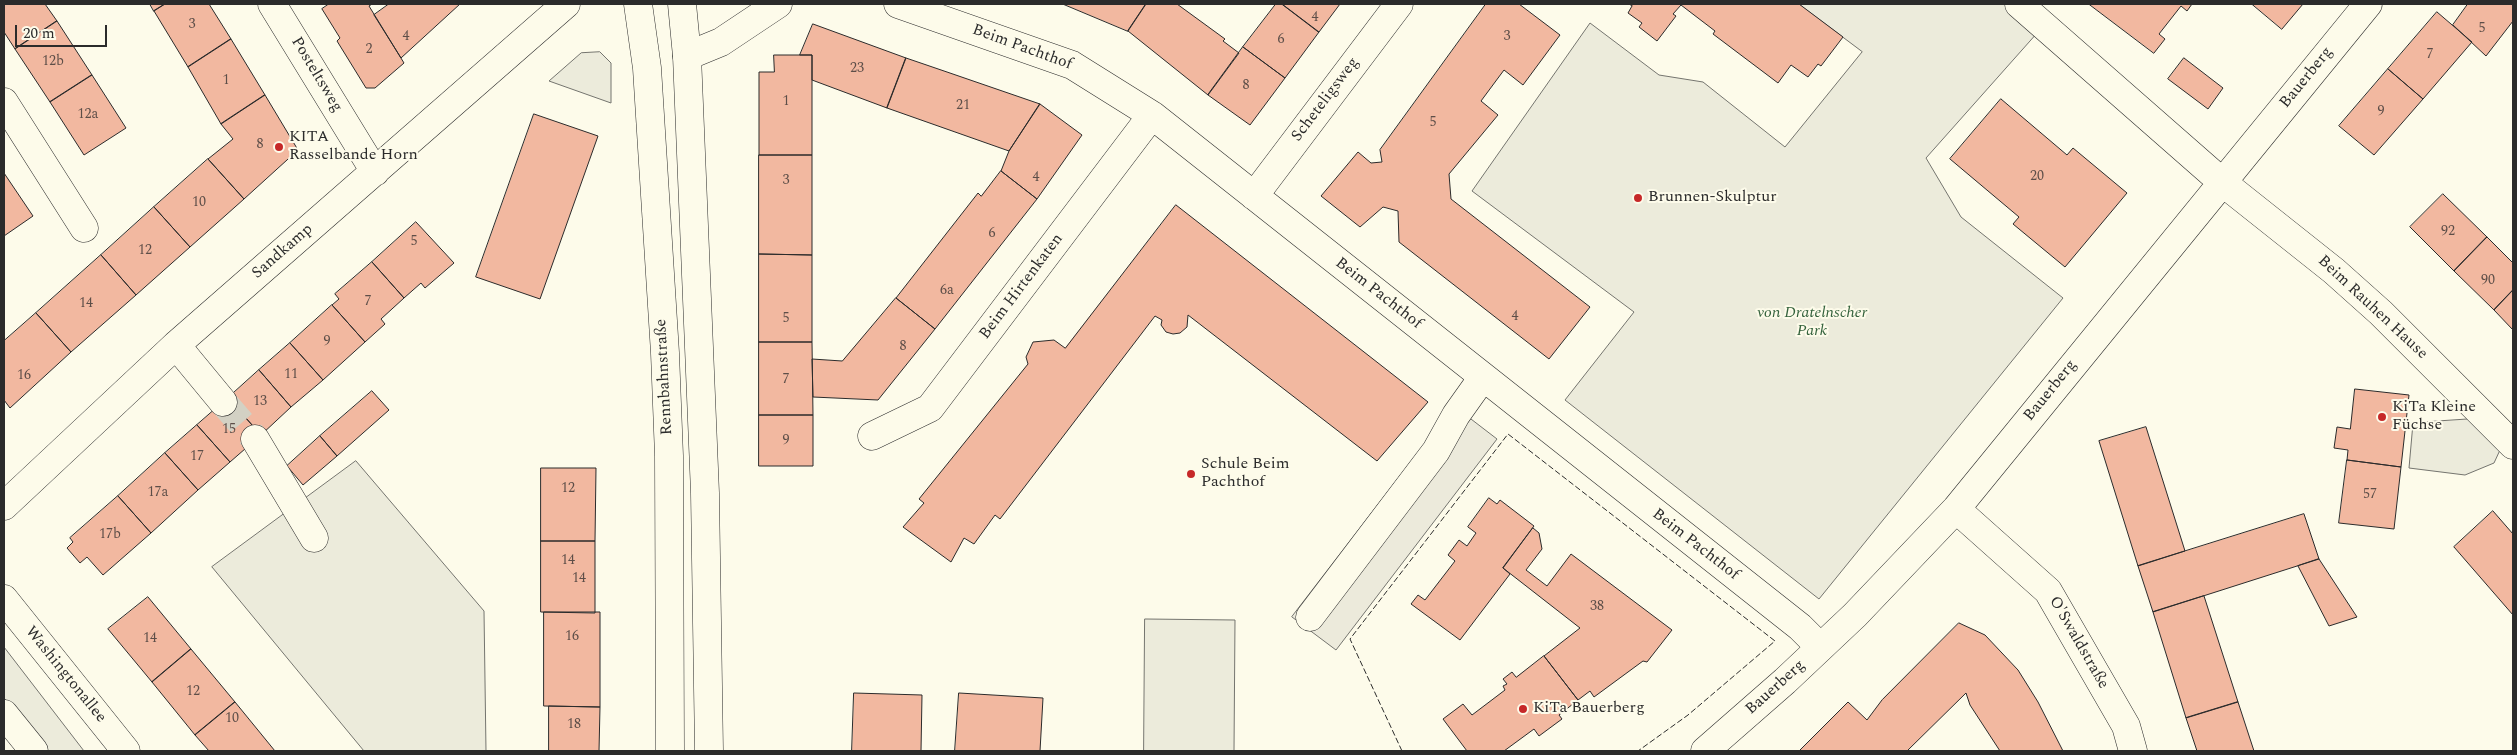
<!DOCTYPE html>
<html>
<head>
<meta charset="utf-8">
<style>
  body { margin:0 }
  #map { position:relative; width:2517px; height:755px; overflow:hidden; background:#fdfbea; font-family:Spectral,serif }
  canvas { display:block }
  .frame { position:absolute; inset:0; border:5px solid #2b2b2b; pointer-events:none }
  .scale { position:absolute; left:15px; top:25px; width:92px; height:22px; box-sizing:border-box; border:2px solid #2b2b2b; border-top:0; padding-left:6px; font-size:15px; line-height:18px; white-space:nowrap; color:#2b2b2b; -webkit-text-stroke:4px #fdfbea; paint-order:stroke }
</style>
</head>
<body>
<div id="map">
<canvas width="2517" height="755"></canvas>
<div class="frame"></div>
<div class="scale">20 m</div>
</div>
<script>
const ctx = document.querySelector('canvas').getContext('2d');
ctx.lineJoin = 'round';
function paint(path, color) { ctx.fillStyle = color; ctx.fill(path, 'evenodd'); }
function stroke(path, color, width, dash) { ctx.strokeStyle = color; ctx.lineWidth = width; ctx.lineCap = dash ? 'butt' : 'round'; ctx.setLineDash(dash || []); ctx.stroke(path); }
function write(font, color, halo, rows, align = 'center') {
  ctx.font = font + ' Spectral,serif'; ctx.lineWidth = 4; ctx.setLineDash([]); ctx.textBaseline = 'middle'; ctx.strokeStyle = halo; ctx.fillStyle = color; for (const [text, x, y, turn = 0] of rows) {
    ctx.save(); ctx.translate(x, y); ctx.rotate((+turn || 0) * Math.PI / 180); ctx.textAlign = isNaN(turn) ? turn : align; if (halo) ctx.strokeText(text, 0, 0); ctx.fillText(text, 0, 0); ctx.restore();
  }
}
const green = new Path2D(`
  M1799 4H2006L2038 32 1926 158 1961 217 2063 298 1819 599 1565 400 1634 312 1472 191 1590 23 1659 75 1703 82 1785 147 1862 52Z
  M600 52 611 63V103L549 81 581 53Z
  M2472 419 2500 450 2494 463 2465 475 2409 468 2413 423Z
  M356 461 484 611 486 751H364L212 567Z
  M1145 619 1235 620 1234 751H1144Z
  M4 647 84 751H48L4 698Z`);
paint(green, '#ecebdb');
stroke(green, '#74746e', 1);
const parking = new Path2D(`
  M1454 406 1497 439 1336 650 1292 617Z`);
paint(parking, '#eceadb');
stroke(parking, '#74746e', 1);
const building = new Path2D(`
  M4 4H45L57 21 15 49 4 32Z
  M150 4H165L154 11Z
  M165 4H209L231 39 188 67 154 11Z
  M329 4H372L369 6 404 63 375 88H366L337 41 340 38 322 9Z
  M389 4H460L401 58 374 15Z
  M1063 4H1146L1128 31Z
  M1146 4H1177L1225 39 1223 41 1239 53 1208 95 1128 31Z
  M1276 4H1282L1319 32 1285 78 1243 47Z
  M1282 4H1340L1319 32Z
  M1486 4H1519L1560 35 1523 85 1504 70 1481 101 1498 115 1449 174 1451 199 1590 307 1549 359 1399 242 1398 211 1383 207 1360 227 1321 196 1358 152 1371 163 1382 162 1380 150Z
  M1629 4H1799L1843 37 1821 66 1818 64 1808 77 1791 65 1778 83 1713 34 1715 31 1681 5 1673 14 1676 16 1657 41 1639 27 1642 23 1628 13 1632 6Z
  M2089 4H2192L2187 11 2181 6 2159 34 2165 39 2154 53Z
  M2252 4H2303L2282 29Z
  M2468 4H2513V21L2486 56 2453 25Z
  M2437 12 2472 42 2423 99 2388 69Z
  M57 21 92 75 50 102 15 49Z
  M813 24 906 58 887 108 812 80V55H800Z
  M231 39 265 95 221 124 188 67Z
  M1243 47 1285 78 1250 125 1208 95Z
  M774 55H812V155H759V72H774Z
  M906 58 947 72 1040 104 1009 151 887 108Z
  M2184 58 2223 88 2208 109 2168 79Z
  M2388 69 2423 99 2374 155 2339 126Z
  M92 75 126 128 84 155 50 102Z
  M265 95 298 150 244 199 208 159 233 139 221 124Z
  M2001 99 2067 155 2073 148 2127 193 2065 267 2013 224 2019 217 1950 159Z
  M1040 104 1082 135 1037 199 1001 171 1009 151Z
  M534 114 598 136 540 299 476 277Z
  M759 155H812V255L759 254Z
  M208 159 244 199 190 247 154 207Z
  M1001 171 1037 199 935 329 896 298 978 193 981 196Z
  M4 173 33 216 4 236Z
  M2443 194 2487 237 2454 271 2410 227Z
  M1176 205 1428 402 1377 461 1188 315 1187 327 1180 333 1173 334 1166 332 1161 325 1162 320 1155 316 1000 519 995 515 974 544 964 538 951 562 903 527 924 503 919 499 1028 364 1026 357 1033 342 1054 340 1065 348Z
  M154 207 190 247 136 295 101 255Z
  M416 222 454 263 425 288 421 283 404 298 372 262Z
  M2487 237 2513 263V290L2494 310 2454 271Z
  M759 254 812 255V342H759Z
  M101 255 136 295 71 352 36 313Z
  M372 262 404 298 381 319 385 324 365 342 332 305 339 299 335 294Z
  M2513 290V330L2494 310Z
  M896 298 935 329 878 400 813 397 812 359 842 361Z
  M332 305 365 342 323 380 290 343Z
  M36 313 71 352 10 408 4 400V341Z
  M759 342H812L813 415H759Z
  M290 343 323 380 291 407 259 370Z
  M259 370 291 407 261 435 228 398Z
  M2355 389 2409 395 2401 467 2347 460 2348 450 2334 448 2337 427 2350 429Z
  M372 391 389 410 337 456 320 436Z
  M228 398 261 435 230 462 197 425Z
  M759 415H813V466H759Z
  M197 425 230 462 198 490 165 453Z
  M2146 427 2185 551 2138 566 2099 441Z
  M320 436 337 456 303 485 287 466Z
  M165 453 198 490 151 533 118 496Z
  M2347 460 2401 467 2394 529 2339 523Z
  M541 468H596L595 541H541Z
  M118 496 151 533 103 575 87 557 80 563 67 548 73 542 70 538Z
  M1489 498 1497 504 1500 500 1534 526 1503 568 1510 574 1460 640 1411 604 1418 595 1425 600 1455 561 1448 555 1459 540 1467 546 1476 533 1468 527Z
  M2493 511 2513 534V615L2454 547Z
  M2304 514 2319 559 2153 612 2138 566Z
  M1533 528 1539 533 1542 549 1526 570 1547 586 1571 554 1672 630 1647 662 1643 661 1594 697 1590 691 1578 700 1544 656 1580 628 1503 568Z
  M541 541H595V613L541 612Z
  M2319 559 2357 617 2329 626 2298 566Z
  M2204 596 2238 702 2186 718 2153 612Z
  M148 597 191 649 152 682 108 629Z
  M544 612H600V707L544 706Z
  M1959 623 1985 635 2018 670 2038 702 2063 751H2000L1970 705 1966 693 1907 751H1799L1848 702 1867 720 1882 700Z
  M191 649 235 702 195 735 152 682Z
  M1544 656 1578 700 1559 715 1562 719 1539 736 1534 729 1504 751H1467L1443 719 1463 704 1472 715 1505 690 1503 686 1507 684 1503 679 1512 672 1516 677Z
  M854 693 922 695 921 751H852Z
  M959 693 1043 698 1040 751H955Z
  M235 702 275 751H209L195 735Z
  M2238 702 2254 751H2197L2186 718Z
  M549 706 600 707 599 751H549Z`);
paint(building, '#f2b8a0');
stroke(building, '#2b2b2b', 1);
stroke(new Path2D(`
  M223 402 255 439`), '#d3d1c4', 28, [28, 14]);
const minor = new Path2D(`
  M272 4 375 172
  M898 4 1072 65 1152 115 1800 627 1820 647
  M2019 4 2222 182 2334 271 2381 313 2513 445
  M687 56 721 42 778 4
  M4 102 84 228
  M1254 196 1399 4
  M176 345 223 402
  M872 436 930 408 1152 115
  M255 439 314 538
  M4 506 176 345 566 4
  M1956 509 2048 591 2126 726 2133 751
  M4 599 126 751
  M1310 617 1436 451 1456 415 1483 377
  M4 714 34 751
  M1705 751 1785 681 1855 615 1956 509 2368 4`);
const major = new Path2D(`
  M638 4 647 68 665 353 669 456 670 751
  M682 4 687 56 705 493 709 751`);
stroke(minor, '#2b2b2b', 29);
stroke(major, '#2b2b2b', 29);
stroke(minor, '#fdfbea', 28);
stroke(major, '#fdfbea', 28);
stroke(new Path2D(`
  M1402 751 1350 639 1508 434 1775 641 1688 715 1638 751`), '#2b2b2b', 1, [6, 2.5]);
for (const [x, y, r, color] of [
  [279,147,5,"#c62828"],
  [1638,198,5,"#c62828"],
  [2382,417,5,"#c62828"],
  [1191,474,5,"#c62828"],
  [1523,709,5,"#c62828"]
]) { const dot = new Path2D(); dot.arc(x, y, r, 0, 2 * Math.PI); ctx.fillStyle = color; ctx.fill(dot); stroke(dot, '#fdfbea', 2); }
write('14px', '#5d4e48', null, [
  ["4",1315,18],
  ["3",192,25],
  ["5",2482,29],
  ["4",406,37],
  ["3",1507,37],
  ["6",1281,40],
  ["2",369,50],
  ["7",2430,55],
  ["12b",53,62],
  ["23",857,69],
  ["1",226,81],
  ["8",1246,86],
  ["1",786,102],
  ["21",963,106],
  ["9",2381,112],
  ["12a",88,115],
  ["5",1433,123],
  ["8",260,145],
  ["20",2037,177],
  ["4",1036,178],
  ["3",786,181],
  ["10",199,203],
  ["92",2448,232],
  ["6",992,234],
  ["5",414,242],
  ["12",145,251],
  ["90",2488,281],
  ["6a",947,291],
  ["7",368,302],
  ["14",86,304],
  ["4",1515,317],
  ["5",786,319],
  ["9",327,342],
  ["8",903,347],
  ["11",291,375],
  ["16",24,376],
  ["7",786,380],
  ["13",260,402],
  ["15",229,430],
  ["9",786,441],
  ["17",197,457],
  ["12",568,489],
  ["17a",158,493],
  ["57",2370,495],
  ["17b",110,535],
  ["14",568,561],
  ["14",579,579],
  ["38",1597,607],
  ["16",572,637],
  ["14",150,639],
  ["12",193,692],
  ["10",232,719],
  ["18",574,725]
]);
write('16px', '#2b2b2b', '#fdfbea', [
  ["Beim Pachthof",1022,48,20],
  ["Posteltsweg",316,75,59],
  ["Bauerberg",2307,78,-51],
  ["Scheteligsweg",1326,100,-53],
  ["Sandkamp",283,252,-41],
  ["Beim Hirtenkaten",1022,287,-53],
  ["Beim Pachthof",1378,294,38],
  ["Beim Rauhen Hause",2372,308,43],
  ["Rennbahnstraße",665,377,-93],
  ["Bauerberg",2051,391,-51],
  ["Beim Pachthof",1695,545,38],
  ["O'Swaldstraße",2078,643,60],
  ["Washingtonallee",65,675,51],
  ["Bauerberg",1776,688,-42]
]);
write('16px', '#2b2b2b', '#fdfbea', [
  ["KITA",289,138],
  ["Rasselbande Horn",289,156],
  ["Brunnen-Skulptur",1648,198],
  ["KiTa Kleine",2392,408],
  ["Füchse",2392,426],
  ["Schule Beim",1201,465],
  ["Pachthof",1201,483],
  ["KiTa Bauerberg",1533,709]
], 'left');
write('italic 16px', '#34623c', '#fdfbea', [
  ["von Dratelnscher",1812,314],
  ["Park",1812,332]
]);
</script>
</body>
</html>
